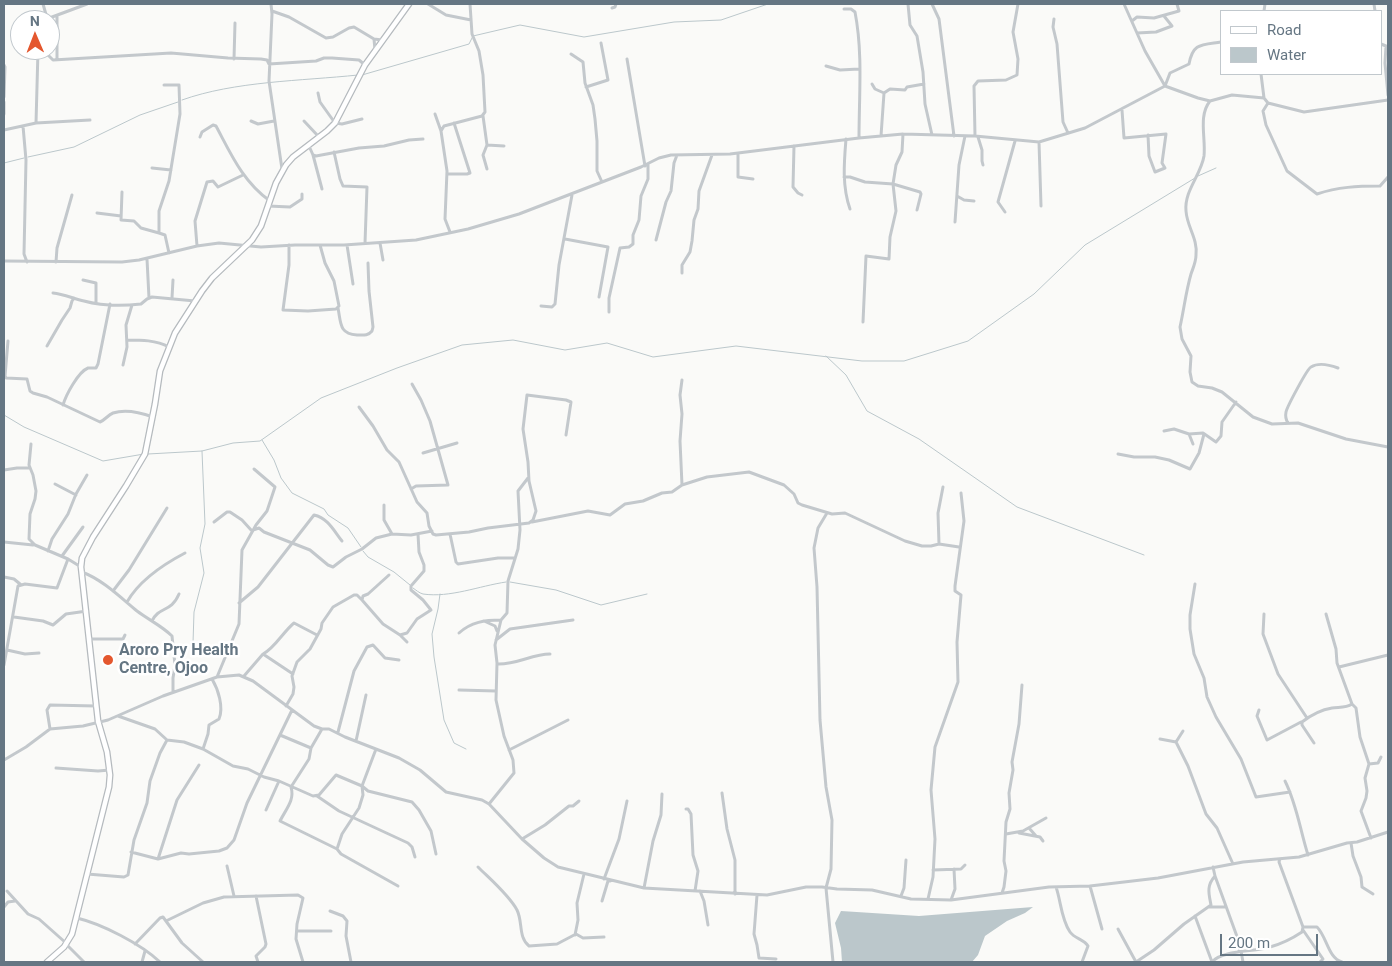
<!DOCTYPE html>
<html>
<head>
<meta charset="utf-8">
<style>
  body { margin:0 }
  #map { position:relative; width:1392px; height:966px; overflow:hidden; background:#fafaf8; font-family:Roboto,sans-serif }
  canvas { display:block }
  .frame { position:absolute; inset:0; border:5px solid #657683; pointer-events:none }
  .legend { position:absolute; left:1220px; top:10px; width:162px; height:65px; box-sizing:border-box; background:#fff; border:1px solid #c1c8cd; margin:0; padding:6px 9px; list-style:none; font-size:15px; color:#657683 }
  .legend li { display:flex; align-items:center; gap:10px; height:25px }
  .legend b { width:25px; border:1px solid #c1c8cd }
  .north { position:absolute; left:10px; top:10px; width:50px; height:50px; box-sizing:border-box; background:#fff; border:1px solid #c1c8cd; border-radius:50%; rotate:359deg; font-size:14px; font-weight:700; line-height:20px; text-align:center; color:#657683 }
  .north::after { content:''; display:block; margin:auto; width:18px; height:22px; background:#e4572e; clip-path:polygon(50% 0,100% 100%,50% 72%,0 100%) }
  .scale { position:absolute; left:1220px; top:934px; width:98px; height:22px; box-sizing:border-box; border:2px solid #657683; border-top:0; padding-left:6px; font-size:15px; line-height:18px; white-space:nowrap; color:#657683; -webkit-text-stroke:4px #fff; paint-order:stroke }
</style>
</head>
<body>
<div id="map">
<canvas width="1392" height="966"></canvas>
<div class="frame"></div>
<ul class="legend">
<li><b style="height:6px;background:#fff"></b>Road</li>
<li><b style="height:14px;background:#bbc7cb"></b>Water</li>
</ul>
<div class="north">N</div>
<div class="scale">200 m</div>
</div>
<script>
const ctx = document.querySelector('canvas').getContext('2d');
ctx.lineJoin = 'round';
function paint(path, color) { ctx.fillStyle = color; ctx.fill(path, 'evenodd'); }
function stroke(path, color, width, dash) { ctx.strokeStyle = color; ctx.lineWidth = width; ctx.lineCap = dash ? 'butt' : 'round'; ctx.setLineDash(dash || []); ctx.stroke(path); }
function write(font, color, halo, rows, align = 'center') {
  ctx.font = font + ' Roboto,sans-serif'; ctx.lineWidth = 5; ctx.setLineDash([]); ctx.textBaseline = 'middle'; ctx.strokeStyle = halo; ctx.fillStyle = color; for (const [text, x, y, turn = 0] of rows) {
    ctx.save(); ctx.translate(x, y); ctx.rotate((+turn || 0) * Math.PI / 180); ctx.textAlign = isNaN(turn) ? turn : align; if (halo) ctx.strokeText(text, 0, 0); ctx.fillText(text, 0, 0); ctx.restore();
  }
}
paint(new Path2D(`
  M1033 907 1025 913 1007 921 985 936 978 955 972 962H842L841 948 835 923 841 911 919 916Z`), '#bbc7cb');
stroke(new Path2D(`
  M362 75 469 44 473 36 520 25 584 37 674 22 721 20 768 4
  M182 100C235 81 301 81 358 75
  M28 157 74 147 140 115 178 102
  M4 163 24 158
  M1198 176 1216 168
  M826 356 846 375 867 411 919 439 1017 507 1144 555
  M4 415 24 427 103 461 144 454
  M262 440 274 460 281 478 292 493 324 509 328 515 348 528 361 547
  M148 454 202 451 233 443 260 441 321 398 397 368 462 345 513 340 565 350 607 343 653 357 736 346 862 361H904L968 341 1034 294 1085 245 1195 178
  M363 551 368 557 394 572 410 585
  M510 582 556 590 601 605 647 594
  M413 588C416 590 419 593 423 594 450 598 479 586 506 582
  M440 594 438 609 432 634 434 657 444 720 454 743 466 749
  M193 643 194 612 204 573 200 548 205 524 202 451`), '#bbc7cb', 1);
const major = new Path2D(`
  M47 962 64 947 72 934 109 787 110 775 107 752 98 721 81 567 82 558 93 537 126 486 145 454 155 404 160 371 175 333 202 291 212 278 252 240 261 226 276 183 286 165 293 157 327 131 335 123 365 65 409 4`);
stroke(major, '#b5babe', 7);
stroke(new Path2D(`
  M43 4 47 18
  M271 4 272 14 269 81 282 169
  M428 4 446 15 471 20
  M908 4 910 25 917 36 923 72 925 104 932 135
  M932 4 939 19 954 136
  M1124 4 1145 51 1165 86 1170 73 1189 64C1193 43 1201 45 1221 42
  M1374 4 1375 11
  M612 8 615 7 616 4
  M844 9H851L855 12C863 53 859 96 859 138
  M272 11 289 17 326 38 333 37 349 28 354 27 374 39 382 40
  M1264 11 1265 4
  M1054 19 1053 27 1057 44 1063 122 1068 133
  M44 20 87 4
  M1132 21 1137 17 1154 18 1179 11 1177 4
  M1137 33 1156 32 1172 26 1164 16
  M374 39 375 50
  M1381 44 1386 46 1385 63 1388 95
  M571 54 583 62 585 83 593 105 595 119 597 141V171L602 182
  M37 55 47 54 53 60 171 53 228 58 261 59 267 60 269 64 316 61 324 58H332L359 60 365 65
  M57 59V15
  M234 59 235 23
  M627 59 645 166
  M4 65 5 67 4 97
  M826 66 840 70 859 69
  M1261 74 1264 98
  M872 84 875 89 884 93 890 89 905 90 907 87 924 84
  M164 85H179L180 114 169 181 159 211V233L165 235 169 253
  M586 87 608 80 601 43
  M318 93 320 102 335 123 342 124 362 119
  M1210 101C1198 116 1206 138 1204 156 1201 175 1184 191 1186 211 1187 227 1198 239 1196 255 1196 262 1193 268 1191 274 1186 291 1184 309 1180 327L1182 339 1191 356 1190 372 1192 382 1198 386 1212 388 1222 392 1253 417 1272 424 1298 423 1346 439 1388 447
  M4 102V114
  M1268 103 1263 111 1266 125 1287 171 1317 194C1338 187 1357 186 1380 186L1388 177
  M1122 110 1124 138 1166 134 1162 163 1165 168 1155 172 1149 156 1148 135
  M435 114 441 131 447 171 445 219 450 232
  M483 116 487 145 483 155 487 169
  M251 121 258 124 274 121
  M304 121 319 137
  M36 123 38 50
  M23 126 26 160 24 254 27 262
  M4 130 36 123 90 120
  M441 131 444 126 482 116 485 112 483 75 479 51 472 34 470 4
  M881 136 884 93
  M975 136 974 86 978 81 1006 80 1017 75 1018 59 1013 32 1018 4
  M200 137 202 132 213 125 216 126C231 154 243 182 270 201
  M978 137 982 150V161L983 165
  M846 139C844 163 842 186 850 209
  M1039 142 1041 206
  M487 145 504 146
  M309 146 313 155 316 156 359 148 384 146 409 140 423 139
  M794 146 793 187 798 193 802 195
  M334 152 340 179 343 186 367 187 365 243
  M738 153V177L753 179
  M313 155 322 189
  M152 168 171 170
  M448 174H467L470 173 454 123
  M844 177H850L865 182 893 184 920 192 921 194 917 210
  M122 192 121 220 134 221 141 228 159 233
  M957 196 964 200 974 201
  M268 206 290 207 302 199V194
  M1005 212 998 202 1015 141
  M97 213 121 216
  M955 222 959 165 965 136
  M565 239 608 247 599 297
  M656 240 666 202 671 191 674 163 677 155
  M380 243 383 260
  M289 245V265L283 310 308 311 336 309 339 306 334 281 325 263 320 245
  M347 245 353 284
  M197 246 195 221 207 182 213 181 218 187 243 175
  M147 259 149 298
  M4 261 122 262 139 260 197 246 219 243 261 247 295 245H344L416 240 468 229 519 214 641 167 659 158 671 155 730 154 859 138 903 134 975 136 1039 142 1085 128 1165 86 1198 98 1210 101 1232 95 1264 98 1268 103 1304 112 1388 100
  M56 262 57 248 72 195
  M682 273V265L690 252 692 241 694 220 698 209 699 191 712 155
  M83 280 96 283V303
  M53 293C64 294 74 299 84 301 102 306 123 306 141 304L147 299 152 297 195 301
  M172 298 173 280
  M541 306 552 307 555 304 559 265 572 195
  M338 308C341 323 339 334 357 335 363 335 368 336 372 331L373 327 369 291 368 263
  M609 312V298L620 248 629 247 633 244V235L639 220 641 196 648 179V164
  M863 322 866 256 889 259 890 237 896 211 893 184 896 165 902 152 903 134
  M127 340C141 340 156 340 169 347
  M8 341 5 376 6 378 27 379 30 391 33 393 47 397 100 422C105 420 108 415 113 413 125 409 142 413 153 417
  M47 346 62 320 70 308 72 301 74 298
  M123 365 127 347 126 325 132 305
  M63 405C66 395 78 372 88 368 88 368 95 368 96 368L98 364 110 304
  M359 407 373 426 387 450 399 462 417 502 427 513 429 526 433 534 436 535 469 532 488 528 529 523 533 520 536 511 529 481 528 462 523 429 527 395 566 400 571 402 566 435
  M1288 423C1286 420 1285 417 1286 412 1287 407 1307 369 1311 367 1319 362 1330 365 1338 368
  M1164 431 1174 429 1189 434 1203 433 1216 442 1221 436 1222 422 1236 402
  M1189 434 1193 444
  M31 444 29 465 33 475 36 491 35 499 30 514 29 539 35 545 68 559 81 567
  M423 453 457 443
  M1118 454 1134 457H1155L1169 460 1190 469 1199 453 1204 434
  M4 470 17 468H30
  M55 484 76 495
  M682 485 707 477 749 472 784 485 794 494 798 503 802 505 832 514 845 513 905 541 922 546H931L939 544 959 547
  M411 489 416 486 448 485 430 421 421 400 412 384
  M384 505V520L392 534
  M827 513 818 528 814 548 817 587 820 720 826 787 832 820 831 869 826 888 833 962
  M214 522 227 512H230L242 520 252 531
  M532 522 588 511 610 515 625 504 643 501 662 493 672 492 682 485 680 441 682 414 680 395 682 380
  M253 530 259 528 264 532 310 550 328 565 333 567 346 557 362 549 376 538 392 534 411 535 432 531
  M450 534 456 562 458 564 498 558H515
  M4 542 33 545
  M939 544 938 513 943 487
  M48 551 52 539 68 514 76 494 87 475
  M62 556 83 527
  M82 572C103 580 120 597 137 611 149 620 162 626 172 636L175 665 173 678V692
  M4 577 14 579 20 584
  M1195 584 1190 615V629L1194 654 1204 678 1207 697 1216 717 1241 759 1256 797 1290 792
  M113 591 129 570 167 508
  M362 600 383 624 400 635 407 642
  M127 602C139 581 164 564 185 553
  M239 603 258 587 314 515C328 518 334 531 342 541
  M1264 614 1263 634 1278 674 1307 718
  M1326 614 1336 649 1337 663 1352 704 1356 708 1360 737 1369 764 1365 778 1367 791 1366 798 1361 811 1371 838
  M14 617 43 621 53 625 66 614 87 611
  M152 621C159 606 171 613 179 594
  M484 621 495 626 497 631
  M459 633C471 622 485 620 501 620
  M400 635 407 633 417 619 431 610 423 600 411 590V586L424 571V565L419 552 418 534
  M90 639H123L125 635
  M496 640 510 629 573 620
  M7 650 25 654 39 653
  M263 654 293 674
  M497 664C516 665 532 654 550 654
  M4 665 18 586 25 584 57 588 68 559
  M1339 667 1388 655
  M244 676 263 654C274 649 283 632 294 623L317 635
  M217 677 239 624 242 550 256 525 267 511 275 487 254 469
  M459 690 496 691
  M286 706 293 694 294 687 292 676 297 662 310 649 321 629 322 623 333 607 354 595H357L362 600 363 596 368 594 389 575
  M1259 710 1257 716 1267 740 1301 722
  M118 716 155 729 167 740 184 742 203 749 233 766 248 769 264 777 279 781 313 796 319 795 336 775 362 786 368 791 412 802 419 810 431 831 436 854
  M50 729 47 710 50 705 96 706
  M322 729 311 748 309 759 291 787C295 800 286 809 280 821L337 849
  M338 732 354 671 367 647 373 645 385 658 399 660
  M280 735 311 748
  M1160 739 1176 742 1188 766 1206 814 1217 828 1233 864
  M356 741 366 695
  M1176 742 1183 731
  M1314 743 1302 725V722C1311 715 1320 710 1332 708 1340 707 1346 708 1352 704
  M203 749 208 734 209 725 219 719C224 707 218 689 212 679
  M376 749 362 786 363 795 359 808 342 834 337 849 341 854 398 886
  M509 750 568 720
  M4 760 26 747 50 729 83 726 108 720 163 696 217 677 239 675 253 681 314 726 322 729H329L345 737 399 758 420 770 446 792 482 800 489 804 522 839 544 858 558 867 644 888 767 895 806 887H822L837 889 872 890 911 899 951 900 1049 887 1090 886 1158 878 1243 862 1299 857 1347 843 1357 842 1388 832
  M1369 764 1378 763 1381 757
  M56 768 98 771 110 770
  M1285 781C1297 805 1300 830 1308 855
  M722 793 727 829 735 860V894
  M317 796 339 811 408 843 412 847 415 857
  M489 804 514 773 513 760 504 736 496 700 497 663 495 645 501 620 507 613 508 581 518 549 520 530 518 491 528 478
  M686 809H688L691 814 693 855 698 871 695 891
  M266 810 279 781
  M1029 828 1036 836
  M1019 833 1040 837 1043 841
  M1006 834 1023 831 1046 818
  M522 839 545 825 569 806H573L579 801
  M1351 843 1353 856 1361 877 1362 887 1373 894
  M131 852 158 859 177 800 199 765
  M158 859 181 853 189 854 219 851 227 848 234 840 247 803 292 710
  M227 866 234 896
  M478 867C490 879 509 895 517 910 523 922 518 937 529 946L557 944 576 934 583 938 604 937
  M933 870 961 869 965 865
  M87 874 124 877 128 875 134 840 147 803 150 781 160 753 167 740
  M1215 876 1239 942V951
  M604 879 619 839 627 801
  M1090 886 1102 929
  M1056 887C1061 901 1061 919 1070 932 1075 939 1084 939 1088 946L1082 962
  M644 888 653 841 661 815 662 794
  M7 891 28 914 39 919 66 943
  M700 891 704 901 708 925
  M1002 893 1004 887 1006 871 1004 861 1006 822 1010 809 1009 793 1013 770 1012 762 1019 724 1022 685
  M757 895 754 934 757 945 759 958 776 959
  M256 896 266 944 265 947 256 956 258 962
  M901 896 904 888 906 860
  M928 899 933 877 935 839 931 790 935 747 958 682 957 642 961 595 955 591V586L964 521 961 493
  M951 900 955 889 954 869
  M602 901 608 881H610
  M4 907 8 902 15 901
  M1210 907H1226
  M330 911 343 916 347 921 346 936 351 962
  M1195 916 1212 962
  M77 918C102 924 141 944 160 962
  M166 921 203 903 224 897 298 895 303 898 297 924 296 939 303 962
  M1303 927H1317C1327 937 1328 958 1342 962
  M1118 929 1136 962
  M1303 930 1323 959 1320 962
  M297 931H331
  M575 935 578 920 577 903 584 874
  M66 944 84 962
  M135 944 160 918 163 917 182 943 203 962
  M1241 951 1243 962
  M142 962 145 951
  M1136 962 1154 950 1184 924 1211 905C1209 894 1206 886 1215 876L1213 867
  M1212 962C1222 950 1255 952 1270 947 1281 944 1293 938 1302 932L1303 927 1279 862 1280 859`), '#c3c8cc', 3);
stroke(major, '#fff', 4.5);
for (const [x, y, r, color] of [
  [108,660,6,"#e4572e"]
]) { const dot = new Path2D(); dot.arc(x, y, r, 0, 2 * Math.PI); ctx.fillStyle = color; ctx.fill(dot); stroke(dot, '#fff', 2); }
write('bold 16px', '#657683', '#fff', [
  ["Aroro Pry Health",119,651],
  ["Centre, Ojoo",119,669]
], 'left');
</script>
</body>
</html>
